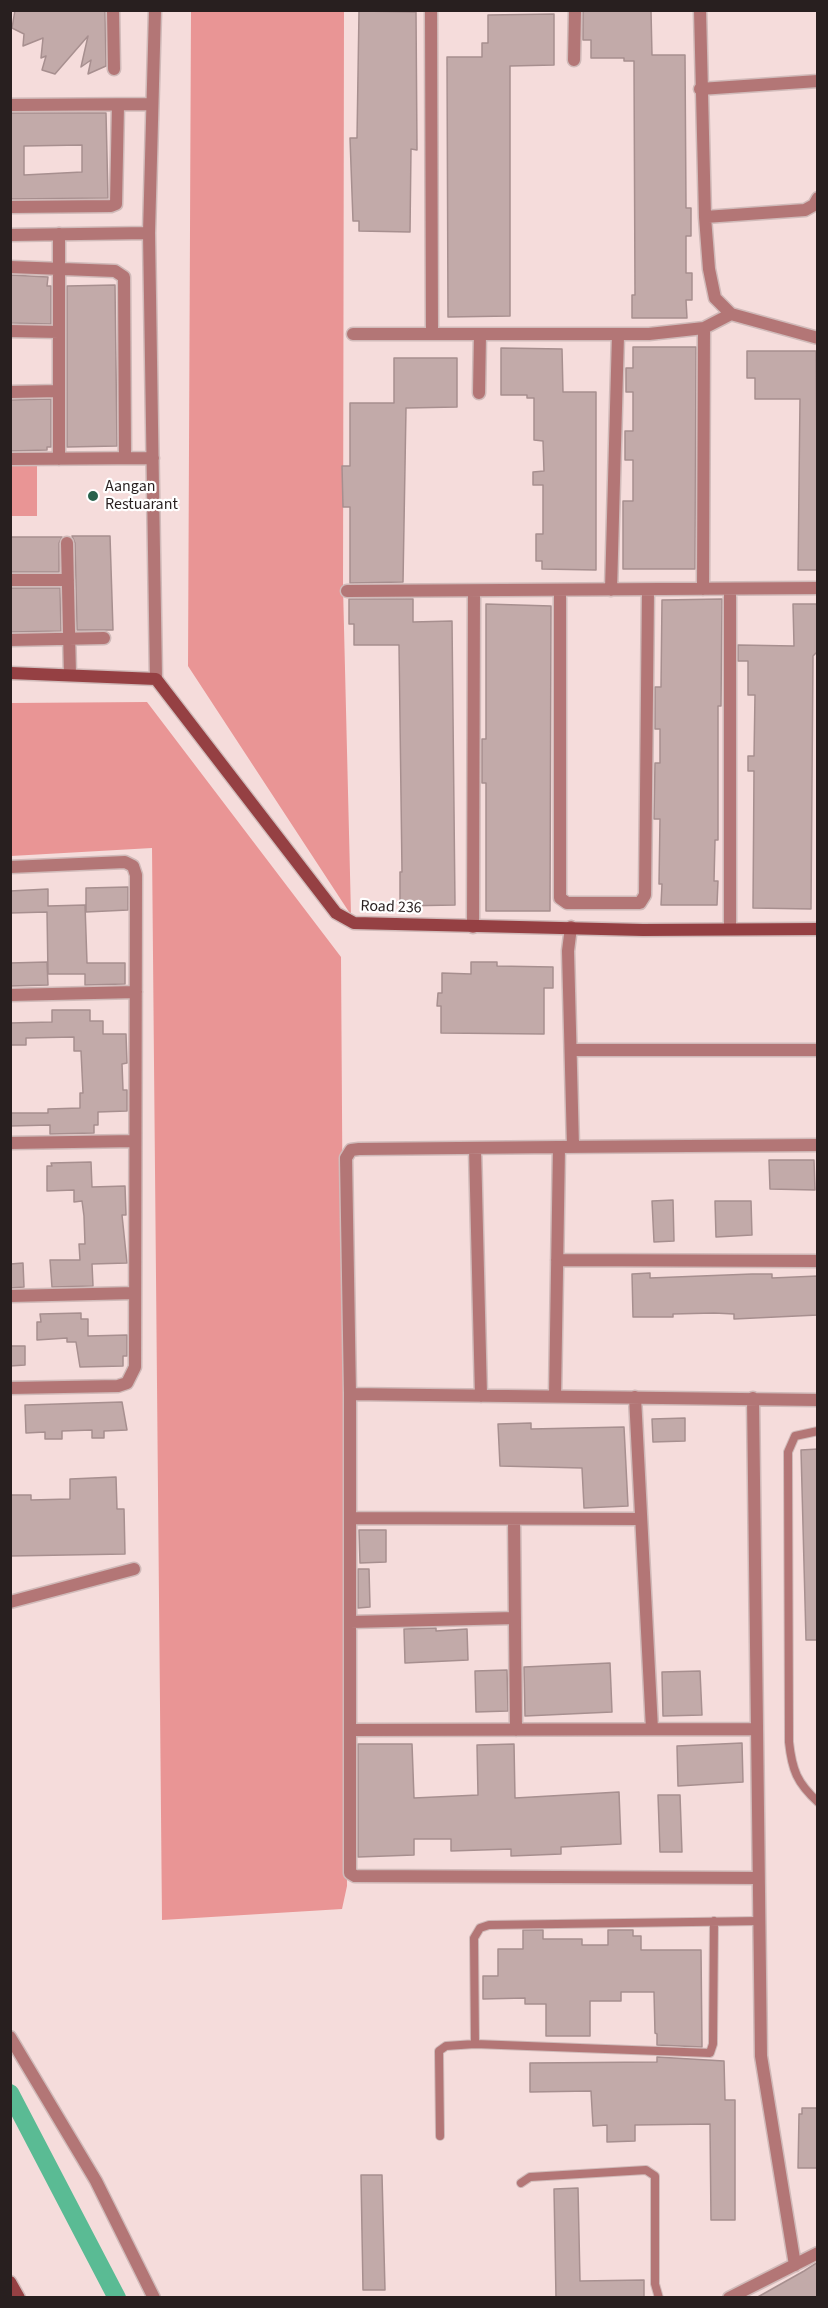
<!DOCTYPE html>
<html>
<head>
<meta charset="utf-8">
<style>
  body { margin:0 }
  #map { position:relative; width:828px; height:2308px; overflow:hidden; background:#f5dcdb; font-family:"Source Sans 3",sans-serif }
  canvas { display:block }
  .frame { position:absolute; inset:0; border:12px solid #281f1f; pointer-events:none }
</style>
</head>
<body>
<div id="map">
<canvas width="828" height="2308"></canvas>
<div class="frame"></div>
</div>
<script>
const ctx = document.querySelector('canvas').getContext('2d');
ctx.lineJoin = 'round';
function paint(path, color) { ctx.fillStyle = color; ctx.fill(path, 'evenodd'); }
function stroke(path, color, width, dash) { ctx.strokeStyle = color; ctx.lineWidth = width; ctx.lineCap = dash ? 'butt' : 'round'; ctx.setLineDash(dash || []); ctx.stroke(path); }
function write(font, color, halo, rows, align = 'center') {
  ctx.font = font + ' "Source Sans 3",sans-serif'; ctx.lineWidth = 4.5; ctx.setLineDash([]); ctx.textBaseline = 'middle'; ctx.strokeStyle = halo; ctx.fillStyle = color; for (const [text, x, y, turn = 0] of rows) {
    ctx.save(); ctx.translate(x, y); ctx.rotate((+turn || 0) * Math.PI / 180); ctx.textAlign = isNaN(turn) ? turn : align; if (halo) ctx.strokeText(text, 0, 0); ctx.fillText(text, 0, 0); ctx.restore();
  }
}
paint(new Path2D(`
  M191 11H344L343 587 351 915 188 666Z
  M10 462H37V516H11Z
  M147 702 341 957 347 1886 342 1909 162 1920 152 848 11 856V703Z`), '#e99595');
stroke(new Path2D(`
  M10 2093 117 2298`), '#5abb94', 18);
const building = new Path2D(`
  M15 10H105L106 66 88 74 91 60 81 67 88 36 55 74 42 70 46 56 41 58 43 38 23 46 24 34 12 28Z
  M359 11 416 12 417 150 411 149 410 232 359 231V221H353L350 138H357Z
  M583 11H651L652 55H685L686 208H691V236H686V273H692V300H686L687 318H632V295H635L634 61H624V58H591V40H583Z
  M554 14V65L510 66V316L448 317 447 57H482V43H488V15Z
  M10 113H106L108 198 10 199ZM82 145V172L24 175V146Z
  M11 275 48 277 47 286H51V324L10 323Z
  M115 285 117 446 67 447V286Z
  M633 347H696L695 569H623V501H633V460H625V431H633V392H626V368H633Z
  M501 348 562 349 563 392H596V570L542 569V561H536V534H543V485H533V472L544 471 543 441 534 440V398H527V395H501Z
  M747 351H816L818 570H798L800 399H755V378H747Z
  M394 358H457V407L406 408 403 582 350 583V507H343L342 466H350V403H394Z
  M51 399V447H47V450L10 451V400Z
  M72 536H110L113 630H77L75 543Z
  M10 537H62L59 543V572H10Z
  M10 588H60L61 631 10 632Z
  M349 599H413V622L452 621 455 905 400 906V872H402L399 645H354V624H349Z
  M722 599 721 706H718V840H715L714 881H718L717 905H661L662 884H659L660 819H654L655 763H660V729H655V687H661L662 600Z
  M486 604 551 606 550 911H486V783H482V739H486Z
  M793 604H816L818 609V651L813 656 811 909 753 908 754 771H748V756H754L755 695H748V661H738V645L794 646Z
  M128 887V910L86 912V888Z
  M48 889V906L85 905 87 963H125V984L85 985V974H48L47 912 10 913V891Z
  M47 962 48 985 10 986V963Z
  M471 962H497V966L553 967V988H544V1034L441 1033V1006H437L438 993H442V973L471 974Z
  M52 1010H90V1021H103V1034H126L127 1063 122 1064 123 1090H127V1111L98 1112V1125H94V1133L50 1134V1125L10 1126V1113H48V1109L80 1108V1093H83L81 1051H74V1037L26 1038V1045H10V1023L52 1022Z
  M769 1160H814L815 1190 770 1189Z
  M91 1162 92 1187 125 1186 126 1215H122L127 1263 92 1264 93 1286 52 1287 50 1260H80L79 1244H85L84 1216 82 1201 74 1202V1190L47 1191V1166H52L51 1163Z
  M673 1200 674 1241 654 1242 652 1201Z
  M715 1201H751L752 1235 716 1237Z
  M23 1263 24 1287 10 1288V1264Z
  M650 1273V1278L752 1274H772V1278L818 1276V1315L734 1319V1314L714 1313 673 1314V1317H633L632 1274Z
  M81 1313V1319H88V1336L127 1335V1356H123V1366L80 1367 76 1342H67V1338L37 1340V1322H41L40 1314Z
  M10 1346H25V1365L10 1366Z
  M122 1402 127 1430 104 1431V1438H92V1430L62 1431V1439H45V1432L26 1433 25 1405Z
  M685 1418V1441L653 1442 652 1419Z
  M531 1423V1429L624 1427 628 1506 584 1508 582 1468 500 1466 498 1424Z
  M818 1449V1640H806L801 1450Z
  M116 1477 117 1509H124L125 1554 10 1556V1495H31V1500L70 1499V1479Z
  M359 1530H386V1562L360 1563Z
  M358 1569H369L370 1607 358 1608Z
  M436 1628V1631L467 1629 468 1660 405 1663 404 1629Z
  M610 1663 612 1712 525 1716 524 1667Z
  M507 1670 508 1711 476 1712 475 1671Z
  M700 1671 702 1715 663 1716 662 1672Z
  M742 1743 743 1782 678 1786 677 1746Z
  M358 1744H412L414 1798 478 1795 477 1745 514 1744 515 1798 619 1792 621 1844 561 1847V1854L511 1856V1849L451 1851V1839H414V1855L358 1857Z
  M658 1795H680L682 1852H660Z
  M523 1930H543V1939H582V1945H608V1930H633V1936H641V1950H701L702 2047 657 2045V2034L655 2033 654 1992H621V2001H590V2036H546V2004H525V1998L483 1999V1976H498V1949H523Z
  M657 2057 724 2061 725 2100H735V2220H711L710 2124 635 2125V2141L607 2142V2125L593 2126 591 2091 530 2092V2063L657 2062Z
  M802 2108H818V2168H798L799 2114H802Z
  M361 2175H382L385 2290H363Z
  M578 2188 580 2281 644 2280V2298H556L554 2189Z
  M818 2262V2298H756L804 2271Z`);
paint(building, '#c2aaa9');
stroke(building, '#a78f8f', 1.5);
const lane = new Path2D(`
  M818 1431 795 1436 788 1452 789 1742C792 1770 797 1783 818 1802
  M475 2044 710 2053 713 2044 714 1921
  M440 2136 439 2051 446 2046 475 2044 474 1938 480 1928 489 1925 759 1921
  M521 2183 530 2177 646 2170 655 2176V2284L659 2298`);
const street = new Path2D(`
  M113 10 114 69
  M155 10 149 233 156 679
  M431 10 432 334
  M700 10 705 217 709 269 715 298 731 314 818 338
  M574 60 575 10
  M700 89 818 81
  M10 105 152 104
  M10 207 111 206 116 204 118 105
  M705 217 805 210 814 205 818 198
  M10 235 149 233
  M10 267 115 271 124 277 125 458
  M10 331 59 332
  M353 334H649L704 328 731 314
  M10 392 59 391
  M479 393 480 334
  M10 459 153 458
  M59 459V234
  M67 543 70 675
  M10 580H68
  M703 589 704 328
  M730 589V928
  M560 590V898L567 903H640L645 895 648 590
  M611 590 618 335
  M347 591 818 588
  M10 640 104 638
  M10 867 125 862 133 866 136 875 135 1367 127 1383 118 1386 10 1388
  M473 927 474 591
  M571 927 568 951 573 1147
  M10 995 136 992
  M572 1050H818
  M10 1143 135 1141
  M559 1147 359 1149 351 1150 346 1158 350 1394V1873L355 1876 758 1878
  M475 1148 481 1396
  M557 1260 818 1261
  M10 1296 135 1293
  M350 1394 818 1400
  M555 1396 559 1147 818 1145
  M635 1397 652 1729
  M753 1398 761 2056 795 2265
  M350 1518 641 1519
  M514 1519 516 1730
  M10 1602 134 1569
  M350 1622 515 1618
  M350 1730 756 1729
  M10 2037 96 2181 154 2298
  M729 2298 818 2253`);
const secondary = new Path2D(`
  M10 673 156 679 336 913 354 923 643 930 818 929
  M10 2282 19 2298`);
stroke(lane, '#d0bab9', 10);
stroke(street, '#d0bab9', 15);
stroke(secondary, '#d0bab9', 15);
stroke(lane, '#b37676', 8);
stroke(street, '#b37676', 12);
stroke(secondary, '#954043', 12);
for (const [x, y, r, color] of [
  [93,496,6,"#28624c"]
]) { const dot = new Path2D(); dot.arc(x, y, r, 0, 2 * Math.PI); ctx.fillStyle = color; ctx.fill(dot); stroke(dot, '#fff', 2); }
write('16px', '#281f1f', '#fff', [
  ["Aangan",105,487],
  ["Restuarant",105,505]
], 'left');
write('16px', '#281f1f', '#fff', [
  ["Road 236",391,908,2]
]);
</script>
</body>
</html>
